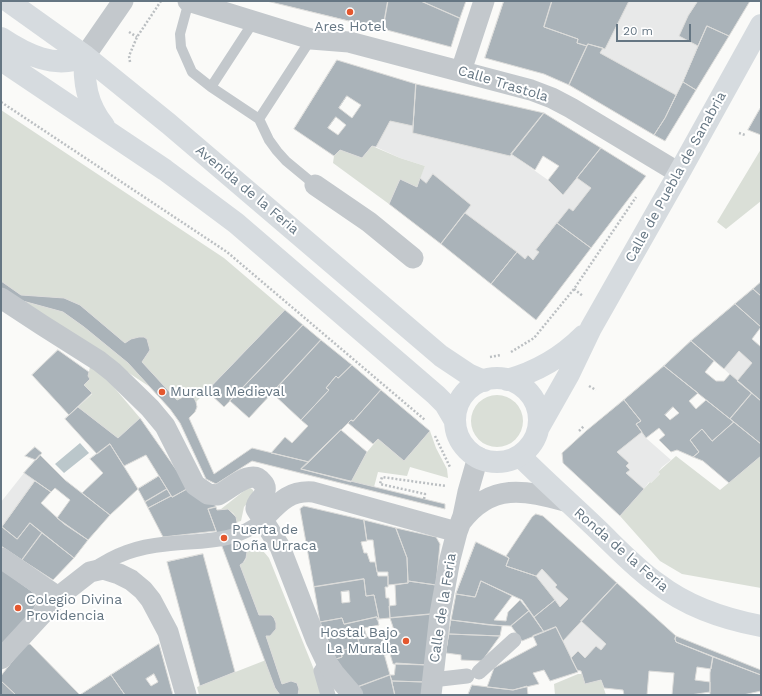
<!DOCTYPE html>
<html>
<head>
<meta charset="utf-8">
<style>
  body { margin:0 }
  #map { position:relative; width:762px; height:696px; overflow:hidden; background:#fafaf8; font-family:"Work Sans",sans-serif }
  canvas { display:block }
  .frame { position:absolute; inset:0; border:2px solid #657683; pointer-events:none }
  .scale { position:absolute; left:616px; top:24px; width:75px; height:18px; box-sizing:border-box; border:2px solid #657683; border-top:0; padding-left:5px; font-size:12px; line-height:14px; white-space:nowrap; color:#657683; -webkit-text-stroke:3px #fff; paint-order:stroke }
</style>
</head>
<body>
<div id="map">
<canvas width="762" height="696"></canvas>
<div class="frame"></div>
<div class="scale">20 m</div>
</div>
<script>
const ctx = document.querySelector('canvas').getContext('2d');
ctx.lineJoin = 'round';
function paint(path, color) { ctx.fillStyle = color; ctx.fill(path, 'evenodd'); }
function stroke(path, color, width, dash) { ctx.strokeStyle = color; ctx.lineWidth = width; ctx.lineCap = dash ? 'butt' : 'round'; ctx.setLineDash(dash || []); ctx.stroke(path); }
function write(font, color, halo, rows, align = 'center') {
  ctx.font = font + ' "Work Sans",sans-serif'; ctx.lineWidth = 4; ctx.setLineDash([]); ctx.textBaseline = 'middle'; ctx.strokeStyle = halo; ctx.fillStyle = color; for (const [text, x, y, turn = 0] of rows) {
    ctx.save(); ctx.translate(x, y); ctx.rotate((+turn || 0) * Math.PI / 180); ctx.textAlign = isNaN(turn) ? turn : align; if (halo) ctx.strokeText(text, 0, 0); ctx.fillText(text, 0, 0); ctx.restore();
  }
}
paint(new Path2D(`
  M629 1H698L688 16 679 36 698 46 676 95 600 53 603 48 605 49Z
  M390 121 413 126V133L510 156 511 154 548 180 563 195 577 178 591 188 573 211 569 208 537 250 539 252 533 260 528 256 525 259 465 213 471 205 433 174 426 183 420 178 425 166 400 158 376 147Z
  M739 351 752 363 737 381 724 369Z
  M642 432 646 438 671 460 662 467 658 472 660 474 651 483 649 482 644 489 626 473 630 470 626 466 629 463 617 452Z
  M24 473 35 481 2 527 1 526V502Z
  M542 569 557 585 568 599 560 607 536 576Z
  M581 621 606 644 601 650 596 646 585 658 578 651 571 658 563 641Z`), '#e8e9e9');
paint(new Path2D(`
  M1 110 224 258 285 310 196 402C191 394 185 396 177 400L142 362 150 350 147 340 144 337 131 339 125 343 80 305 64 298 21 295 1 281Z
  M372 146 400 158 425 166 417 187 400 179 389 204 333 163 334 156 340 150 362 158Z
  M761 149V201L726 229 717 222Z
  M19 300 63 312 84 327 128 363 150 387Z
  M96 366 140 418 118 438 78 407 92 394 84 385 89 380 88 376 90 367Z
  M471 421a26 26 0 1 1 52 0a26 26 0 1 1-52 0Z
  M430 431 436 448 447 469 448 478 410 467 407 476 378 472 374 487 351 482 367 452 378 439 404 461Z
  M676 456 720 490 761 456V588L682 574 660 561 620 516 650 482 651 483 660 474 658 472Z
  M249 487 253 490V496L244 507 241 521 237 522C236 513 230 509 221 509Z
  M245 546C256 547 262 548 269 558L317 677 323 695H298L299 689 297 683 291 681 282 684 266 636C277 633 279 622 271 615H259L240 565C248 561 248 553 245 546Z
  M266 660 275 688 280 695H199L197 687Z
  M578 674H582L585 683 601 680 606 695H555L554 684Z`), '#dadfd7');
paint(new Path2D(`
  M80 443 89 453 64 473 55 464Z`), '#bbc7cb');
const building = new Path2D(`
  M267 1H388L383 29Z
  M388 1H421L460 18 451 47 383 29Z
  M421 1H466L460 18Z
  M504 1H552L544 27 578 39 577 43 587 46 569 85 544 74 485 58Z
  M552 1H629L605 49 588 44 587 46 577 43 578 39 544 27Z
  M698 1H750L729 36 707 26 698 46 679 36 688 16Z
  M707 26 729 36 696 90 683 82Z
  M588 44 603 48 600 53 676 95 665 118 654 135 569 85Z
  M337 60 416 84 413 126 390 121 376 147 372 146 362 158 340 150 334 156 294 129ZM347 96 361 105 352 118 339 108ZM336 117 346 125 338 135 328 128Z
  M683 82 696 90 665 141 654 135 665 118Z
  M416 84 544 113 510 156 413 133Z
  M761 107V135L748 130Z
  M544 113 601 148 563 195 548 180 559 166 543 156 535 170 511 154Z
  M601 148 646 176 591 248 557 223 569 208 573 211 591 188 577 178Z
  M433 174 471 205 441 244 389 204 400 179 417 187 420 178 426 183Z
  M465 213 517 252 491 284 441 244Z
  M557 223 591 248 536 320 491 284 517 252 525 259 528 255 533 260 539 252 536 250Z
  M1 281 21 295 64 298 80 305 125 343 131 339 139 337H144L147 339 150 350 142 362 177 400 183 397 191 396 194 398 196 402 197 407 195 412 189 418 214 474 252 448 309 462 301 469 445 504V509L252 461 216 484 206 479 180 423 170 409 128 363 84 327 63 312 19 300 1 288Z
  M761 282V296L753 289Z
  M753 289 761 296V327L735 304Z
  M735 304 761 327 752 339 761 347V401L737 381 752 363 739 351 724 369 691 341Z
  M285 310 303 325 224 407 207 391Z
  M303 325 321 340 249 418 230 401Z
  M321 340 352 365 338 378 336 376 326 388 329 390 301 420 272 393Z
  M691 341 714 361 705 372 716 381H724L730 374 752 393 730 419 664 366Z
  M58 350 89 372 88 376 90 379 84 385 92 393 69 415 32 375Z
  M352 365 381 390 353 421 351 420 309 462 271 453 285 437 292 443 308 426 301 420 329 390 326 388 336 376 338 378Z
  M664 366 698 393 689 401 696 409 706 400 734 422 712 441 702 429 690 440 699 452 693 457 677 450 671 452 659 440 665 435 659 428 646 438 636 424 641 421 624 400ZM673 407 679 413 670 420 665 415Z
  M381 390 430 431 404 461 378 439 373 444 348 423 351 420 353 421Z
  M752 393 761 401V444L730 419Z
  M624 400 641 421 636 424 642 432 617 452 629 463 626 466 630 470 626 473 644 489 620 516 563 463 562 453 586 431Z
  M78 407 118 438 140 418 189 488 172 497 146 455 124 466 110 444 97 454 65 419Z
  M734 422 761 444V456L729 483 703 461 693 457 699 452 690 440 702 429 712 441Z
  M341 430 367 452 351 482 301 469Z
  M110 444 138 489 110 515 82 493 103 473 90 459Z
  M35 447 42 453 36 460 25 456Z
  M40 455 65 480 110 515 88 540 57 518 70 500 55 488 51 492 24 473Z
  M159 476 167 489 145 502 138 489Z
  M35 481 51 492 41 503 64 524 88 540 74 558 30 523 17 539 2 527Z
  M189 488 215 505 216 507 208 509 216 531 163 537 148 508 171 496 172 497Z
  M167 489 171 496 148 508 145 502Z
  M304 506 364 520 367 541 361 542 364 553H367L370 562H375L378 576H388V587H385L386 598H389L390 618 379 619 374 595 366 596 364 579 314 587 300 509Z
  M216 507 217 510 228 509 236 517 237 522 236 527 234 529 236 541 245 546 247 552 246 558 243 563 240 565 259 615H271L274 618 276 623V629L270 636H266L282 684 291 681 297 683 299 689 298 695H280L275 688 208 509Z
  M536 514 543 516 617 583 563 641 556 627 544 632 534 617 555 600 560 607 568 599 555 587 557 585 542 569 536 576 506 566 509 558 506 556 532 517Z
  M364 520 396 528 407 558 408 583 388 585V572H377L373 540H367Z
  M30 523 42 533 22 560 1 546V526L17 539Z
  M396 528 436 537 440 544 436 585 408 581 407 558Z
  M42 533 74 558 53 580 22 560Z
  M476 542 509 558 506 566 536 576 555 600 534 617 522 600 481 581 475 597 456 594Z
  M203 554 235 672 200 686 167 562Z
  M1 569 41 598 27 618 1 646Z
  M364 579 366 596 374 595 379 619 377 620V617L344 624 342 618 320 622 314 587ZM349 591 350 602 342 603 341 592Z
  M408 581 436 585 433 614 390 618 389 606 396 605 395 585 408 583Z
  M481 581 512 596 494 620 506 621 508 612 520 600 529 611 511 626 489 625 451 620 456 594 475 597Z
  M617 583 676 636 675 639 676 642 713 657 711 669 697 667 695 680 710 682V692L690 695H672L674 673 649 671 647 695H624L623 690 604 688 601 680 585 684 581 671 577 670 571 658 578 651 585 658 596 646 601 650 606 644 581 621Z
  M529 611 544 632 522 641 511 626Z
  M433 614 427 665 393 664 390 654 385 655 383 639 400 634V633H395L390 618Z
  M377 617 379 625 364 628 367 637 358 639 361 650 351 654 350 648 341 651 342 657 336 659 320 622 342 618 344 624Z
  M451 620 502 626 500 636 449 634Z
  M556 627 578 672 550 681 544 670 533 673 539 684 513 690 487 687 494 668 537 645 533 636Z
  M380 634 381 639H383V643H381L390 675 355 688 336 659 342 657 341 651 350 648 351 654 361 650 358 639Z
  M449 634 500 636 482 661 461 660V655L446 653Z
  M676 636 761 670V675L676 642 675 639Z
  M26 644H30L80 695H16L1 681V676Z
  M159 644 173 695H125L111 675ZM154 674 158 682 151 686 146 679Z
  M713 657 761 675V691L743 695H710V673Z
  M396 663 427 665 425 682 392 681 390 675H394Z
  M111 675 125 695H80Z
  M390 675 395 695H360L355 688Z
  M1 681 16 695H1Z
  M392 681 425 682 423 695H395Z
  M472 685 513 690 527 686 528 695H468Z`);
paint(building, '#aab3b9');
stroke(building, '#dcdcda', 1);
stroke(new Path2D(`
  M129 32 137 37
  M130 62 129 56 137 37 161 1
  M1 102 227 252 425 420
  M739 133 745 135
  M574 289 583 296
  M511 352 534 338 574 289 636 197
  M490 357 501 355
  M589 386 596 390
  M579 431 584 426
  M435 436 450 467
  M424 499 425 494 380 484 382 477 446 486`), '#bbbfc2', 2.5, [2, 2]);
stroke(new Path2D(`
  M189 1 180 34 181 47 192 72 211 87 259 119 269 140 277 151 286 161 315 185
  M211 87 254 21
  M259 119 311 39`), '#c3c8cc', 10);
stroke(new Path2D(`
  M92 571C116 554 137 547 166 544 200 540 235 544 262 520
  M327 663 321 671 328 695
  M479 672 514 640
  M432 680 467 676`), '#c3c8cc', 15);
stroke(new Path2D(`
  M188 1 311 39 349 42 531 90 552 98 571 108 679 173
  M85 56 123 1
  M461 71 484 1
  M315 185 369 222 413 258
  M1 298 42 325 99 361 113 372 150 408 165 426 195 485 208 494 218 495C230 490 251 467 262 482 264 484 266 487 265 491 265 498 255 501 256 509L280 547 316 640 327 663 334 673 353 695
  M262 520C278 504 288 490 313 492L457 532
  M461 522C491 482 525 490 568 502
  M1 558 58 597
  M1 659 58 597 90 572 103 569 119 574 131 580 143 590 151 600 168 632 186 695
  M431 695 440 614 450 559 457 532 463 516 468 492 478 457`), '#c3c8cc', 21);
stroke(new Path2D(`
  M520 456C544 480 570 503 595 527 615 546 635 568 658 584 688 607 724 619 761 626`), '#d6dbdf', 22);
stroke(new Path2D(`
  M8 1 85 56 169 124 441 356 468 374 484 381
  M1 38C25 54 56 70 85 56
  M85 56C83 82 87 105 104 126
  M1 60 165 170 236 223 436 395 445 404 455 421
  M455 420a42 42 0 1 1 84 0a42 42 0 1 1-84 0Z
  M507 380C536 372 562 357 583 336
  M539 427 569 374 591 328 679 173 761 25`), '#d6dbdf', 22);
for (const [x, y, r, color] of [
  [350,12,4,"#e4572e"],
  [162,392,4,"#e4572e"],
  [224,538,4,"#e4572e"],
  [18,608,4,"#e4572e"],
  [406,641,4,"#e4572e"]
]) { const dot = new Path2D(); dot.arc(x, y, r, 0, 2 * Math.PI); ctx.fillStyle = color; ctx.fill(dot); stroke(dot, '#fff', 1.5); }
write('14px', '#657683', '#fff', [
  ["Ares Hotel",350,27,"center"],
  ["Muralla Medieval",170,392],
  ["Puerta de",232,530],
  ["Doña Urraca",232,546],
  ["Colegio Divina",26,600],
  ["Providencia",26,616],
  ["Hostal Bajo",398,633,"right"],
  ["La Muralla",398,649,"right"]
], 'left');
write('14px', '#657683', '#fff', [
  ["Calle Trastola",503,84,17],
  ["Calle de Puebla de Sanabria",676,177,-61],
  ["Avenida de la Feria",247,190,40],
  ["Ronda de la Feria",621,550,41],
  ["Calle de la Feria",443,608,-81]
]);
</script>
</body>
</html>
